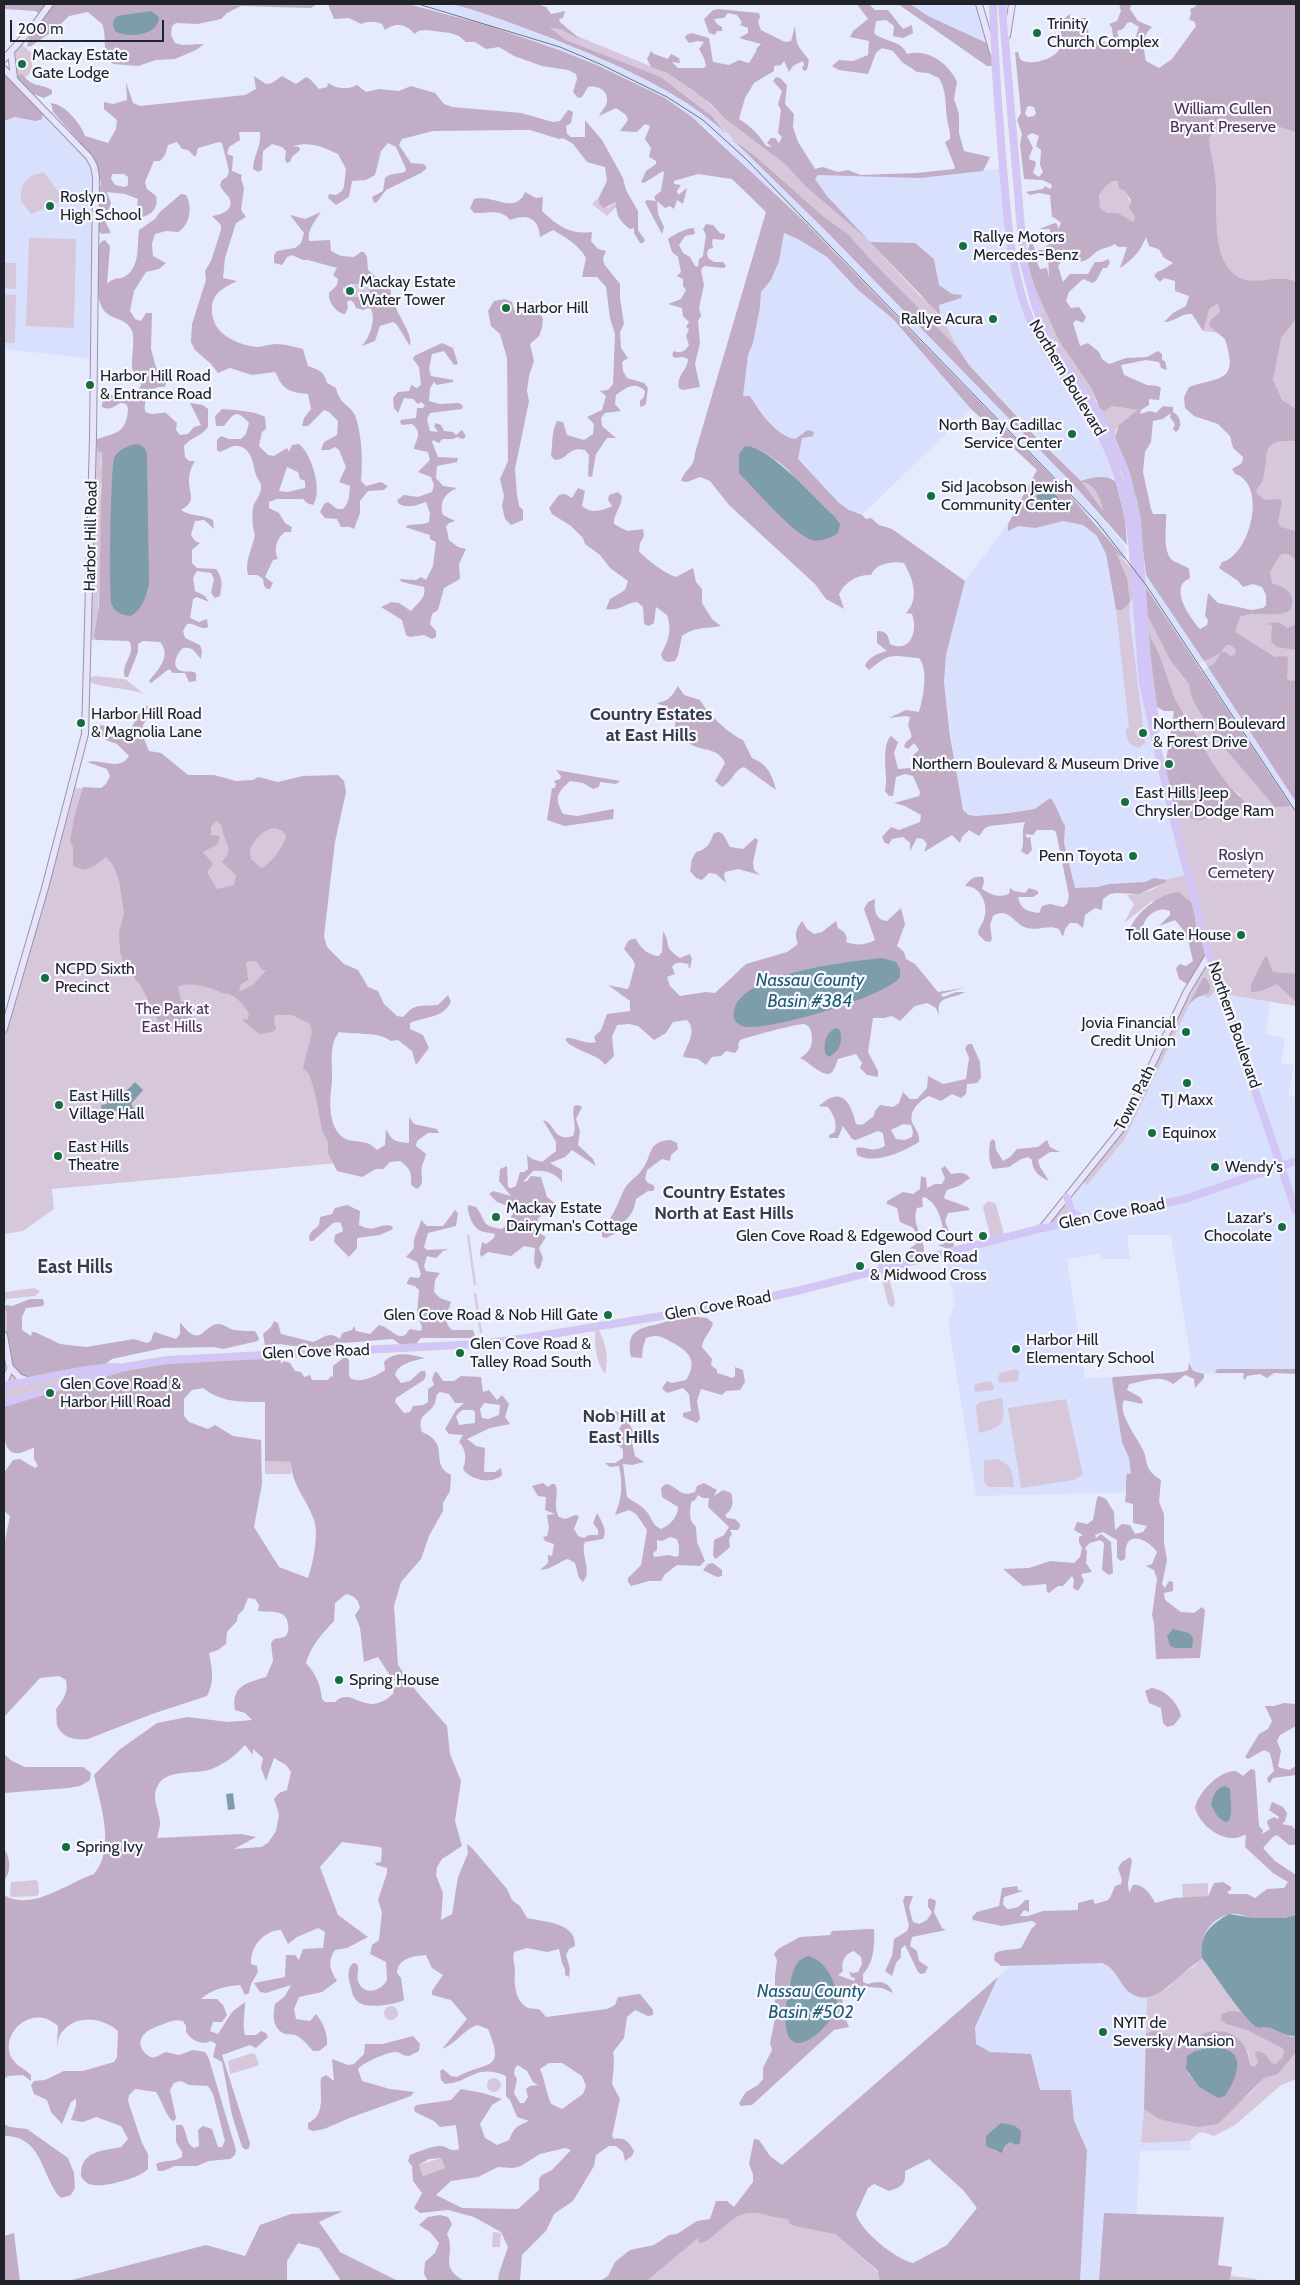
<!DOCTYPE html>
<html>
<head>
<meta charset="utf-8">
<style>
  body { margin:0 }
  #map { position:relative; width:1300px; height:2285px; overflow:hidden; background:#e5ebfc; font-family:Cabin,sans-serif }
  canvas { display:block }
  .frame { position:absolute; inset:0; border:5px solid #20232a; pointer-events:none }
  .scale { position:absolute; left:10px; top:20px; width:154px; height:22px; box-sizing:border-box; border:2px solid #20232a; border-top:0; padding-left:6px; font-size:15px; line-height:18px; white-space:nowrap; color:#20232a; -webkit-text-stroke:4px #f7f8fd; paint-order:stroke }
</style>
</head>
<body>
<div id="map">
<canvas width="1300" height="2285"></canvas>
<div class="frame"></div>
<div class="scale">200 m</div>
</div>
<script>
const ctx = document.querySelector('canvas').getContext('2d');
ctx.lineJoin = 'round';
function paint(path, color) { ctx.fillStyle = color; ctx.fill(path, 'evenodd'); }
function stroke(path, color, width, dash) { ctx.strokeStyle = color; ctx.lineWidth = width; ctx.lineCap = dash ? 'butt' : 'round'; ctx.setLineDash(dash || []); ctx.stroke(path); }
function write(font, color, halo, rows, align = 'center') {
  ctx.font = font + ' Cabin,sans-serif'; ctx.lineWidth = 4.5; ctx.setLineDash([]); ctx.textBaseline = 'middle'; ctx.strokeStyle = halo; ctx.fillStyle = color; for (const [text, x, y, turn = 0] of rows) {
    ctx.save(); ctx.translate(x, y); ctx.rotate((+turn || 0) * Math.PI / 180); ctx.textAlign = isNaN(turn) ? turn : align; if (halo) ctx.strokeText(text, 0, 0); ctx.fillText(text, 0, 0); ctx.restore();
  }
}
paint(new Path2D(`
  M408 4H451L505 20 628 70 669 91 706 115 750 154 824 229 1073 484 1125 546 1126 560 1067 492 904 324 710 131 692 117 665 98 559 50 447 13Z
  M910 4H979L991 45 928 16Z
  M4 69 94 166V359L4 349Z
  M1004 169 1011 253 1032 324 1078 398 1119 476 1082 482 1072 472 969 365 957 347 938 309 937 270 934 259 915 243 871 244 823 191 811 173 818 175 924 176Z
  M784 233 798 239 827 257 858 290 893 319 971 409 856 521 740 406 761 274Z
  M1061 519 1083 525 1097 536 1106 554 1114 603 1135 595 1140 663 1188 876 1069 896 1055 818 1028 810 976 816 966 813 960 802 944 682 946 655 965 581 1008 524Z
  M1146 575 1204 661 1197 665 1146 586Z
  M1208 667 1296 802V814L1201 672Z
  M1198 972 1223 994 1271 1002 1265 1034 1285 1038 1281 1063 1294 1065 1288 1095 1296 1097V1372L1193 1374 1171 1235H1127L1130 1259H1101L1100 1254 1067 1259 1085 1378 1116 1377 1124 1437 1144 1492 976 1496 948 1321 955 1303 944 1254 1079 1217 1067 1201 1116 1137Z
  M1296 1892V2079L1281 2085 1235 2125 1214 2136 1201 2132 1195 2135 1190 2141 1191 2150 1140 2151 1133 2281H1061L931 2036 998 1977 1078 1910 1255 1898Z`), '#d8e0fd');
paint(new Path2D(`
  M1296 4V802L1200 655 1240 617 1269 611 1229 334 1203 331 1163 227 1167 69Z
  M549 28 560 29 667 73 703 97 724 118 786 165 803 184 869 241 920 296 938 309 957 347 871 260 848 234 824 217 754 155 731 137 712 116 689 98 661 77 566 40Z
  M20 42 32 54V71L19 84 11 59Z
  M44 172 62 197V201L31 214 21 201C19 184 28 175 44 172Z
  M1116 180 1119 189 1124 190C1132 201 1129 206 1135 217L1133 222 1118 213H1107L1100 208C1096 194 1104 185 1116 180Z
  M599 197V204L608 208 616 202V207L607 216 592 204Z
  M29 238 76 239 74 328 26 326Z
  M4 263H16V289L4 288Z
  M1034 281 1039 297 1059 341 1090 386 1096 402 1106 410 1112 406 1139 410 1116 429 1114 440 1044 326 1032 283Z
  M359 284 368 285 371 288 366 297 349 298 344 296V286Z
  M4 295H16L15 343H4Z
  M94 439H98L95 440 97 449 102 453 101 464 103 473 100 488 102 510 97 640H89Z
  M1082 482C1097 484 1100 499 1103 512Z
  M1115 552C1135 570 1133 568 1135 595L1130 602 1129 612 1145 743 1139 748 1131 745 1128 741 1125 729 1129 728 1116 610 1117 611 1129 602C1129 583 1122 569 1115 552Z
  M1144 609 1170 660 1189 684 1191 696 1197 708 1219 742 1275 806H1291L1296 814V1006L1223 994 1220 986 1209 998 1204 996 1209 993H1195L1124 1140 1087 1185 1081 1180 1116 1137 1205 949 1196 926 1195 914 1191 902 1179 892 1171 893 1153 902 1152 901 1124 923 1134 904 1127 895C1141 894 1157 890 1166 880H1163L1188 875 1172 814 1241 796 1230 787 1214 765 1175 699 1159 655 1145 626Z
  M94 676 125 679 144 694C129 688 94 687 87 680Z
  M337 784 322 942 326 1078 338 1163 52 1189 54 1209 23 1231 4 1234V1029L72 788 140 790Z
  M989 1201 996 1204 1005 1238 992 1242 983 1208 984 1205Z
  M1067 1201 1079 1217 1042 1228Z
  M469 1234 476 1284 474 1286 467 1236Z
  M885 1262 895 1302 893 1308 888 1304 878 1263Z
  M4 1283 5 1292 34 1288 40 1291 35 1296 6 1299 4 1308Z
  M476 1292 482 1332 480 1334 474 1294Z
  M4 1309 7 1313 9 1358 125 1367 4 1404Z
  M596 1326C606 1340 609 1358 605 1374 595 1361 594 1342 596 1326Z
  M1016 1369 1019 1372 1018 1381 999 1383 998 1378 1000 1373Z
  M991 1381 994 1387 993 1390 976 1392 974 1390 975 1384Z
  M1002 1398C1006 1422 1003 1428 979 1433L976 1406 981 1402Z
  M1066 1399 1083 1475 1073 1480 1021 1488 1008 1408Z
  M997 1459C1012 1465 1013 1472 1014 1487H988L984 1481V1460Z
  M265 1461 291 1462V1474H265Z
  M36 1880 38 1882 39 1893 37 1896 12 1897 10 1895 11 1882Z
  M1208 1883V1896L1183 1898 1182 1884Z
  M1202 1958 1241 2012 1236 2011 1221 2020 1226 2024 1247 2030 1282 2048 1285 2051 1283 2057 1277 2064 1272 2063 1265 2054 1255 2067 1250 2065 1249 2053 1221 2031 1205 2033 1190 2040 1182 2041 1148 2032 1146 2034 1147 1998 1169 1987 1182 1973 1194 1967Z
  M384 2013a7 7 0 1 1 14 0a7 7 0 1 1-14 0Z
  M1296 2052V2079L1281 2085 1235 2125 1214 2136 1204 2132 1198 2133 1190 2141 1141 2143 1144 2109 1159 2119 1198 2127 1250 2094 1264 2078 1278 2074Z
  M252 2053 255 2054 259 2064 257 2066 230 2074 228 2061Z
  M487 2085a7 7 0 1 1 14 0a7 7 0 1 1-14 0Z
  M441 2158 445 2168 423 2176 419 2165Z
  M757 2187 835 2234 888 2281H647Z
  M493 2232 501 2233 500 2247H492Z
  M1231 2276 1257 2279 1256 2281H1230Z`), '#d7c7db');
paint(new Path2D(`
  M4 4H317L311 8 241 6 227 13 221 19 198 24 176 23 172 26 171 35 175 43 182 45 204 44 196 50 175 59 156 60 138 66 113 64C100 52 108 38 102 24L88 12 69 16 55 30 31 46 27 47 29 38 42 15 35 11 4 9Z
  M328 4H408L486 25 559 50 599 66 665 98 692 117 805 222 1067 492 1126 560 1116 553 1127 578 1130 602 1122 610H1116L1106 554 1097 536 1083 525 1063 521 1035 528 1018 526 1008 531V524L1037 470 971 409 893 319 858 290 827 257 798 239 784 233 779 261 771 280 761 292 760 307 753 343 748 355 743 396H750C759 411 776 436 795 439L808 430 814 432 813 436 802 438 798 459 839 503 849 510 862 515 866 519 871 518 879 525 892 529 965 581 946 655 944 682 950 736 963 810 969 815 976 816 1009 813 1035 809 1050 798C1057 805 1059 816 1065 826L1064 843 1075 888 1098 887 1109 884 1145 882 1154 878 1166 880V882L1139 894 1116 893 1110 894 1103 899 1102 910 1095 908 1085 915 1083 928 1077 923H1070L1065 929 1063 937 1059 929C1048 924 1038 931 1027 928 1013 924 1009 906 993 916L990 925 992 939 990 942 985 941 978 934C978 928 982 925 984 919 989 905 981 886 965 886 970 879 974 876 983 877L984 882 982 889C992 895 997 898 1009 894L1010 888 1014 891 1025 893 1029 888 1038 891V894L1033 897H1018C1021 910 1027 911 1039 913L1042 906 1050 904 1063 907 1067 904 1069 896 1056 832 1053 830H1037L1033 835 1026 834V837L1029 838 1030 836 1032 850 1027 855 1021 851C1026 842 1020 833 1025 822L990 826 985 828 979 836 969 830 962 837 960 843 952 835 924 852 927 844 923 839 917 838 910 851V843L903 837 892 839 889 844 885 843 882 837 891 827 899 830 920 822 921 815 905 806 894 803 919 796 920 792 913 776 905 774 896 777 893 796H889L885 791C885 787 887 783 886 779 886 768 882 744 891 736L898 742 894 753 898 769 911 768 912 756 919 750 914 743 908 749 904 747C908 734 916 745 908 725L910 717 905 716 889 718 906 710 919 712C923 698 929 670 919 658 892 656 891 651 869 670L865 666C868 657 879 653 887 651L877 643V631C887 631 888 635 890 644 911 654 918 630 912 614L906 613C920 598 913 579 904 563 893 561 876 563 871 575 858 574 845 582 839 594L844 609 826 599 815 584 729 505 710 481 700 477 687 482 681 481C685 468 694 469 695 453L766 212 732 179 698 174 674 181V184L681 185 677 191 678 195 687 188 683 204 677 200 674 209 670 206 665 208 657 201 658 214 664 227 662 234 645 202 647 200 656 201 654 197 661 191 664 173 663 171 644 183 641 182 646 171 656 164V161L649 157 651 148 645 139 650 126 645 124 637 132 620 131 628 120 626 115 616 108 599 116C601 111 606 107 607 102 609 90 596 85 588 87L582 97 578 98 573 92 577 79 576 74 568 70 542 66 514 56 499 47 486 49 475 42H466L459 36 450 33 426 30 418 31 415 34C405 24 397 22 385 30L382 24C374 21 368 21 361 24L349 18 334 19ZM745 446C759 446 789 467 796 480 800 488 801 524 802 535L740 473Z
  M451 4H537L546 7 551 14 565 11 563 18 559 19 560 22 580 39 560 29 550 28 566 40 661 77 712 116 727 134C677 89 617 65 556 40 522 27 487 13 451 4Z
  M857 4H869L875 10H888L903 29 912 25 913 33 903 38 893 36 894 26 886 20 876 21 874 33C883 42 902 40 907 54 927 48 949 63 957 82L954 99 959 114V133L964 151 990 157 983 171 920 178 818 175 815 179 827 196 870 242 915 243 934 259 939 285 952 294 962 295 961 298 939 305 940 315 869 241 803 184 786 165 724 118 710 103 694 91 667 73 651 67 647 59 651 51 654 54 668 59 671 54 679 58 680 63 672 62 678 68H704L706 66 704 58 699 49 704 42 698 41 689 43 685 38 686 35 692 33 709 38 713 62 729 65 739 60 749 63 757 50 756 49 761 44 739 38 748 33V28L740 25 742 22 737 15 728 13 724 18 714 19 717 24 722 27V31H717L715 35 709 33 704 19 713 10 718 9 759 13 760 17 758 22 761 30 785 42 791 41 795 26C797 47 796 43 809 60L807 70 804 71 802 68 804 65 803 61 793 66 789 72 784 61 781 65 774 66V71L754 83 745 98 739 119C749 125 759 134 766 146L772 147 767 143 771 138H775L779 143 782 137 778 133 781 110 778 104 782 91 773 81 776 77 780 78 787 85 785 104 794 114 793 127 798 142 815 169 823 167 838 172 848 170 861 175 917 173 954 169 955 167 945 142 950 139C951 132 948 126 947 119 945 105 947 92 939 78L928 73 917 72 902 62 893 51 882 48 876 53 868 74 839 70 832 66 839 60 853 61 868 55 869 41 850 37 853 31 868 19Z
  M898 4H910L928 16 991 45 994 66H987Z
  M1119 4H1131L1130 9 1138 21 1152 27C1140 38 1144 48 1146 61L1159 68 1172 59 1196 26 1194 21 1189 20 1191 13 1190 9 1195 7 1197 4H1296V132C1270 123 1244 116 1217 125L1209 139C1210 152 1214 165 1215 177 1219 206 1208 260 1240 278 1256 286 1280 273 1296 282V319L1281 338 1273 380 1282 400 1296 409V441C1258 439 1270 452 1263 479 1262 485 1257 486 1256 492L1264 500 1278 499 1282 501 1278 522 1280 527 1296 531V561C1291 555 1288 552 1280 555L1270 572 1272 583C1281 587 1290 588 1292 599 1296 620 1266 613 1255 614 1250 614 1245 616 1240 617L1235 632 1275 657 1286 656 1288 658 1287 678 1290 681 1296 680V802L1208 667 1214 664 1221 653 1204 661 1146 575 1137 500 1114 440 1119 425 1138 410 1112 406 1105 411 1100 408 1090 386 1059 341 1039 297 1027 265 1028 250 1031 239 1035 250H1043L1050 242V229H1039L1055 223 1057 224 1058 229 1061 223 1055 218 1052 217 1050 195 1039 193 1030 195 1026 192 1043 189 1045 186 1050 189 1052 187 1051 184 1042 180 1024 179 1020 144 1022 134 1017 120 1021 113 1015 52H1018L1020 59C1028 67 1056 59 1059 49 1063 41 1060 30 1061 21L1070 14V18H1086L1089 36 1087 42 1098 41 1114 44 1112 28 1109 24 1117 21 1121 11ZM1131 22 1139 27 1135 39 1129 41 1119 38 1117 31 1123 29 1127 23ZM1030 106 1034 107 1036 113 1034 116 1028 117 1025 114 1027 107ZM1032 133 1039 136 1036 146 1041 150 1040 165 1043 172 1039 177 1033 173 1036 164 1035 161 1030 160 1029 157 1033 148 1027 136ZM1113 181H1117L1119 189 1124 190 1131 200 1129 208 1135 217 1133 222 1118 213H1107L1100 208 1099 195 1106 186ZM1146 237 1149 246C1158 249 1160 248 1163 257L1173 263 1162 270 1157 272 1154 276 1160 282 1164 278 1175 281V291L1189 296 1186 306 1173 313 1164 322C1175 322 1181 313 1192 314L1203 331 1209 309 1218 303 1220 312 1211 320 1209 326 1225 339C1239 383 1221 376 1189 387L1184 397 1185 408 1194 416 1218 424 1230 436 1233 448 1243 457 1242 463 1232 469 1235 474C1268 484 1250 556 1222 562L1219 568 1238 581 1243 587 1253 584 1262 587 1266 595V605L1263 608 1252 610 1218 603 1208 593 1205 616 1208 620 1207 625 1200 629C1190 618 1168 587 1190 578L1189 569C1185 565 1175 563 1171 559 1162 547 1167 527 1166 514H1153L1151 509 1143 472 1145 452 1151 442 1153 421 1163 419 1171 413 1170 417 1175 424 1173 429 1176 432C1183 427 1181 416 1173 412V407L1163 406 1156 413 1150 411 1140 414 1141 410 1149 405V399L1159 400 1161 388 1158 386 1147 385 1124 375 1121 365 1146 360 1159 362 1161 368 1167 370 1165 361 1162 360V354L1158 351 1147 357 1126 358 1109 364 1102 359 1099 352 1088 343 1080 346 1073 323 1076 320 1083 323 1086 317 1079 307 1071 308 1066 301 1069 292 1083 279 1092 283 1096 281 1103 268H1107L1110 262 1108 259 1102 262H1095L1088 274H1070L1063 282 1058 266C1064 256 1074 264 1083 261 1089 260 1092 255 1096 252 1101 248 1109 248 1115 244L1118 247H1127L1120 268C1132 260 1141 251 1146 237ZM1039 255H1048L1049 277 1047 268 1040 269 1036 260ZM1226 645H1230L1236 649 1235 655 1230 656 1226 652H1221Z
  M4 69 15 76 22 74C32 88 40 83 52 90V94L44 98 31 93 43 112 42 119 36 121 15 117 4 121Z
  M254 76 266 84 272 83 282 76 296 84 306 77 310 79 319 89 327 87 328 83C337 89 347 90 357 85L366 92 379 89 399 91 411 86 435 93 444 104 452 107 521 113 553 122 560 121 568 110 571 111 573 112 571 123 566 126 567 134 571 137H585V120L602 140 623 178 626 190 638 211V230L645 240 643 243H640L634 233V228L630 229C619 221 616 215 616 202L604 208 599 204V197L607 181 605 167 587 162 573 144 563 138 559 139 530 130H516L433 131 402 139 399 145 411 163 424 164 427 168 421 173 386 190 377 202 374 203 372 197 383 191 385 178 389 175 405 172 406 169 396 147 388 143 381 151 375 175 366 180 352 181 349 197 336 205 328 198 329 194 336 195 342 191 344 186 346 169 338 154C323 147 310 141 293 146L299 147 300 150 292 157 290 162 287 163 285 160 286 151 282 147 272 144 263 151 262 170 258 172 253 169C253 156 262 146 260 132H239L240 140 229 147 227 154 233 156 232 171 242 175 241 178 244 189 241 210 246 217 236 223 225 258 223 278 237 281C222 289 211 293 212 312 213 334 237 345 257 347 263 347 270 344 276 344 285 344 295 347 303 349L308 366C319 370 324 371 327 383L336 388C339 404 350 405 355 415 362 435 363 460 361 481L366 486 381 482 388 486 384 490 368 491 360 501V513L354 529 350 527H341L337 519 325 518 320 512 324 504 328 502 337 509H343C350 503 349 493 350 486L339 482 346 467 339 450 335 447 329 450H321L324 442 337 435 338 421 329 412 324 410 308 426H302L304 418 311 409 308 394C298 393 287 392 281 383 278 379 278 376 275 372L252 375 230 368 218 373 211 364 195 350 191 342 192 324 206 280 205 271 211 261 221 230V225L212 216C222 215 238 208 227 195 224 191 222 190 220 185L222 180 227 177 229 171 222 143 219 142 198 148 196 156H194L188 150 182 149 177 142 168 145 165 155 160 161H154L145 182 147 189 156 196C159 209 150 216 139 218L140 211 137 208 138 199 125 194 107 192 111 203 105 221 111 233 102 234 98 231 96 210 101 183 99 176 79 141 53 112 51 103C65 104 81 124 85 136L108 143 116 129 117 120 104 109V102L113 104 127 100 126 82 133 103 140 106 245 95 256 89ZM112 174H124L128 177V185L125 187 115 185 111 179Z
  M731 138 754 155 824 217 848 234 871 260 957 347 969 365 1037 438 1081 481C1091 477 1108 474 1116 482L1125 519 1127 545 1073 484 824 229ZM1082 482C1096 484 1100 499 1103 511Z
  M525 192 536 198 543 197 542 211C558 226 570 235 592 232L591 241 598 249 606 251 603 258 604 264 620 284V298L624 324 620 332 621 348 628 358 622 362 623 371 627 378 644 383 648 388 646 404 642 407 640 406V401L644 397 645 391C634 380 625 389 616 395L615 404 621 411 605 413 601 418 602 426 616 438H607L596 454 592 477 588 476 589 455 585 450C568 446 568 460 555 460L551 456C553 443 551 433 557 421L563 422 567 435 584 440 593 434 594 424 587 417 602 410 606 396 600 391 608 390 613 384 615 334 610 318 606 287 597 277H582L586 258C579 245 565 237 553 230L540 237C539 218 527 213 510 220 500 208 488 214 474 213L470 208 474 199C491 193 516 216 525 192Z
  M181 194 186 195C193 207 190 225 178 232L166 231 155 234 152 244 153 256 166 263 159 269 146 272 134 291 130 311 135 319 141 321 146 313H152L151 349 156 367 166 383 165 387C150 385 144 398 145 411 152 417 158 412 166 413L177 423 176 430 180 435 188 434 194 427 201 425 190 403 203 405 208 409V427C202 436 191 437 184 446L185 457 189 461H195C191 468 189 473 189 481 189 495 197 501 181 510 191 517 203 514 213 520L214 529 204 520 195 521 191 535 195 541 200 543 192 550V563L197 568 216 569C223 578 222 585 220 596L215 598 211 593 214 579 211 573 197 571 193 578 195 591 205 596 209 602 197 597 193 599 190 618 199 622 207 619 208 627C203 631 194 622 187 624L183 631 185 638 200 645 202 651 201 659C194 652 194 647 183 648 178 652 171 665 179 670 184 673 191 670 196 673V681L189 682 185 673H173L169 669 151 683 149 681C158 670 172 656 160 642L143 641 138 644V652L128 677H125C120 664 137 654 129 641L97 640 94 637 99 606 102 453 98 451 95 440C115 432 127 435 128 408L126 404 121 403C113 406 112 411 102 407V403L108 395C120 394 146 397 141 376 139 374 136 374 134 372 129 368 136 340 132 331 128 321 119 320 111 316 92 308 97 266 97 248L102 241 105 240 110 246 107 284C116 275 120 281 127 275 140 266 137 245 139 230L155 219 160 212Z
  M321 212C315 221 307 230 309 241L330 240 331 251 341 256 354 257 361 252H364L367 257 368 270 376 277 392 280C383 302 415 330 410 346L397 325 393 322 380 326 375 341 362 346C370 336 376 321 371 309L368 308 363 310 356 308 354 303 350 300 347 302 348 308 345 314C336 313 328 302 329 293L337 285 338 279 333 275 337 268 308 260H303L292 255 287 257 282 265 274 263V255L277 251 295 248 301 243 304 233 290 215 305 219ZM351 284 368 285 371 288 366 297H346L343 293V288Z
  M706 224 713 225 720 233 725 234V237L723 240 713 239 712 242 713 248 709 249 707 253 708 258 714 262H723L726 266 724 268 704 266 701 270 704 285 699 308 701 316 698 321 700 343 695 364 700 387 682 390 679 388C676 375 688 370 688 359L682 357 675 358 672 355 674 351C681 354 685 351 689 345L686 336 689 329 686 327 689 322 683 316 682 308 668 304 681 299 686 290 683 286V279L677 276 681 272 678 257 672 252 668 239C675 234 686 228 694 228L695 234 685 236 679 245 683 253 690 257 695 266 698 267 699 259 703 256 706 235 703 229Z
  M505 299 512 302 514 309 518 314 535 310 540 312 543 319 542 328 539 336 530 344 534 361 529 376 527 391 529 401 515 469 517 495 519 506 523 510V520L511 525 505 519 502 506 504 496 500 479 508 461 507 358 500 334 491 326 488 311 494 301Z
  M442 343 453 348 458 364 454 365 444 351 432 354 429 369 431 376 453 380V382L437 385 434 382 430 388 429 401 440 404 459 403 463 406 462 409 430 413 427 419 430 431 438 432 434 426 436 423 441 425 444 431 453 432 456 435 462 430 466 436 463 439 457 437 453 439H442L439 443 433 440 432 442 438 457 458 458 457 462 437 466 436 478 443 486 457 488C445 494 439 501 443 515L455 521 449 523 446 526 449 540 458 547 466 549 459 564 460 579 444 588 438 610 432 614 430 624 436 631V637L432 639 424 635 410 637 406 635 402 620 381 607 391 602 399 603 411 611C417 604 427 597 424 587L402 582 399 579 416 580 421 577 426 580 433 566 436 542 430 539V535L405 527C410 523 421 526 429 522L430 513 426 502C417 505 408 509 399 504L397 500 404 495 418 497 432 492 434 485 431 477 418 472 430 460 428 452 414 449C415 440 424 434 412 424L402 425 400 422 401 420 416 418 417 408H423L425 405 421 402 418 404 413 399 404 398 398 413 394 408 393 398 398 392 409 391 411 385 417 388 421 385 419 367 413 359 414 356Z
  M222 409C235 410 255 411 265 417L266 429 262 432 259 446 268 455 274 456 287 448 289 452 292 445 299 444C312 454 323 492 313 505L307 503 303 499H277L269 502V508L279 513 285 523 292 527 291 532H285C277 538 273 549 278 559L273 560 265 577 273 583 270 589H267L264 586 263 579 257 575H248C244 561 253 548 255 534 252 528 252 514 253 507 255 500 262 495 261 485 260 482 257 478 256 475 253 465 252 448 238 446 231 445 227 450 220 452L217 450V440L221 436 229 439H241L246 434 249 423C235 408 234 414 224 426H216L215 416ZM287 467 298 472 300 479 305 481V488L287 492 279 491Z
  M578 488 585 491 582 506C591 514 602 511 612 506L608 500 609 495 618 492 622 496C622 507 613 514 614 524L627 531 643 529 644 536 640 543 639 551C644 558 667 575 676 577L693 568 696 582 702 589V603L712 619 721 626C705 629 697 626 682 636L678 655 675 661 668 662 663 660 661 654C669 640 672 630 667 615L656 607 654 623 649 626 644 624 643 607 637 602C626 603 617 612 606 609L610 599 625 590 628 581 610 568 600 555 585 544 583 538 571 526 552 514 549 508 559 495 565 494 572 498Z
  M1141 580 1291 806 1275 807 1219 742 1197 708 1191 696 1189 684 1170 660 1144 609Z
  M1278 622 1288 628 1296 624V650L1277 647 1271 641 1272 625 1267 624Z
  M1145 626 1159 654 1175 699 1214 765 1230 787 1251 808 1225 812 1201 820 1175 816 1164 773 1174 711H1164L1154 705Z
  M678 686 684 695 700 700C708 714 729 734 743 740L752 758C767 764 772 774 776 790L744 767C734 770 731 783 722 787L715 781 725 763C716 743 695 755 682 736L675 737C673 728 677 721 676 712L657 703C669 701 672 696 678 686Z
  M145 706H148L151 713 143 725 142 734 149 751 161 753 188 775H214L236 781 253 780 258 777 278 782 303 776 338 775 344 781 346 792 335 842 324 936 327 947 344 964 358 970 368 987 378 991 384 1004 397 1016 403 1017 411 1009 418 1006 438 1005 448 995 451 1002C442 1019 426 1016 410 1023V1029L423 1035 429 1048 416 1065 412 1051 398 1040 391 1041C377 1031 356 1035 339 1032 328 1046 333 1065 332 1081 330 1098 327 1122 341 1136 349 1143 358 1140 367 1143 370 1144 374 1147 377 1150L385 1145 386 1129C392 1141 395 1142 409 1143V1117L414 1124 437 1129 439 1133H428L417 1141 416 1146 426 1154C425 1159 423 1162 422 1166 420 1175 426 1183 417 1189L411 1185C412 1172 410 1168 400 1161L390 1162 383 1169H376L362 1177 337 1171 328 1153V1143L322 1129 314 1089 309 1074 303 1068 312 1032 310 1024 292 1015H275L274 1021 276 1029 273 1032 259 1034 242 1020 248 1019 249 1014C246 1007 237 997 229 994 227 993 224 994 222 993 207 986 195 982 178 986L181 1001 192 1003 196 1012C186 1028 180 1031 161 1027L141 986 125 967 120 951 119 932 124 913 119 880 113 865 106 857 96 865 85 870 73 866V847L70 842 74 818 83 787 101 788 106 784 110 776 107 769 87 762C101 758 120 772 129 756L117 744 106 740 92 730 94 726 109 725 114 728V732L130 731 141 709ZM217 821C224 826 222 829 224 836 229 849 232 849 222 862L236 875 234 885 217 889 207 872 213 864 203 852 218 844 220 836 211 835V826ZM275 828 283 831 286 836C284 846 270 865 261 868L251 859 250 849C255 839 263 829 275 828ZM250 961 257 962 262 970H266L254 984 239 992 241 984 248 980 246 962Z
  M556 770 620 781 616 784 600 782 599 787 593 789 583 783 570 781C557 793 554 797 563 814L577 816 613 809 614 810 613 819 565 826 547 820 552 788H555L556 784 554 781 560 779 561 776Z
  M719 832 723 834 730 847 743 849 755 838 758 840 753 862 754 870 760 875 738 869 725 872 724 876 726 883 716 874 709 873 702 880 696 878 690 871 692 859 696 852C707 850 710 843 714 833Z
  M1179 892 1191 902 1195 914 1196 926 1207 953 1187 984 1179 979 1176 968 1180 964 1186 966 1193 961 1188 940 1185 938 1180 940 1183 937 1184 931 1175 920 1159 926 1170 915V911C1158 905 1142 917 1143 930L1138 933H1133L1130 929C1135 913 1162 892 1179 892Z
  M875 899C874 909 875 920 887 921L901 908 905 924 897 946 904 952 906 959 915 964 938 992 964 988 941 994 943 997 956 992H965C949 1001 936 994 939 1016L936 1008 927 1003 915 1006 900 1021 892 1016 884 1018H873L868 1052 878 1071V1077L867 1075 860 1068 862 1063 856 1054 838 1059C836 1063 835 1070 831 1073 823 1078 808 1061 800 1058 808 1053 811 1049 812 1040 812 1033 811 1026 804 1024 799 1023 748 1037 740 1040L738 1045 739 1048 735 1053 726 1051 721 1056 712 1057 706 1065 698 1059 683 1057C686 1045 698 1032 687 1020L673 1022 666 1033 654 1040 638 1026 629 1024 617 1025 612 1037 614 1056 605 1065C599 1054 576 1052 566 1041V1038C576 1037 586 1045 596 1042L594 1037 601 1030 607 1014 630 1011V1001L608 985 627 989 629 987 635 965 633 960 624 949C626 944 629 937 636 939 640 948 649 956 659 956L662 952 663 931C672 946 662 946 680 958L690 954 692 959 690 968 688 967 689 964C681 963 677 960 672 967L675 974 667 977 670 986 680 996 706 992 715 993 746 964 787 952 798 944C794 934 796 929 802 921L807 929 814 934 822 932 836 921 838 928 844 932 847 938 846 942C856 946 866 945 875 940L864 909 868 902Z
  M1266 955 1273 972 1296 974V1002L1277 984 1261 991 1251 992V984Z
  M1203 978H1206L1210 986 1209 993 1196 998 1189 1004Z
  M968 1044H972L980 1062 981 1078 977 1083 967 1084 966 1094 961 1098 952 1094 941 1101 929 1096C919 1101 906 1113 914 1126 917 1132 920 1134 919 1142 903 1152 875 1165 857 1155L856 1148C864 1145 870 1154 885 1146L883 1133 878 1131 856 1140 852 1139 843 1126 838 1138H829V1135L835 1132C837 1121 834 1116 828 1107L819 1106C841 1086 850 1100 856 1124L862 1125 874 1116 875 1111 880 1105 893 1107 899 1103 903 1092 910 1099H917L927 1088 928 1076 943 1084 966 1079 969 1058 965 1048ZM903 1124 911 1125 913 1132 912 1137 905 1140 896 1139 891 1130Z
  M578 1105 582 1107 576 1119 580 1131 578 1145 593 1159 596 1166 572 1150 565 1157 550 1163 562 1170V1182C555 1172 544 1170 533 1171L523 1182 527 1181 531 1176 541 1177 547 1197 556 1204V1208L547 1209 538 1219 537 1228 541 1234 546 1237 539 1248 543 1258 540 1268 537 1269 534 1263 535 1248 524 1246 511 1256 488 1252 481 1257 480 1253 482 1242 486 1244 494 1238 495 1234C490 1232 483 1233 479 1230 472 1226 467 1212 468 1205L476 1207C487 1221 480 1226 502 1229 508 1224 511 1216 516 1209L497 1202 489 1194 493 1191 511 1196 499 1181 500 1169 507 1166 508 1187 511 1188 516 1186 520 1172H524L528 1169 527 1155 532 1159 542 1162 556 1151V1142L543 1120C556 1124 553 1142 573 1136 578 1126 571 1117 574 1106Z
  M992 1139 995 1141 996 1150 1003 1161 1010 1157 1017 1149 1038 1147 1047 1140 1050 1147 1060 1152H1050L1038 1160 1040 1167 1049 1181C1040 1177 1032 1171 1032 1160L1028 1157 1021 1159 1009 1167 993 1169C988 1162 989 1150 990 1142Z
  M671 1140 677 1143 678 1149 671 1155 670 1161 662 1159 647 1170 645 1179 648 1183 653 1185 655 1188 653 1191H648L636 1199C633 1219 625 1216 620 1231L606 1238 602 1237V1227C614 1218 618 1201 625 1188 629 1181 636 1178 641 1171 653 1157 646 1141 671 1140Z
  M945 1166 951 1174C959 1173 964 1171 970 1178L959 1186 947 1190 944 1197 945 1199 968 1207 970 1210 948 1213 945 1221 954 1244 953 1248 948 1249 938 1245 944 1244 945 1241C942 1224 941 1207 925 1197L922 1198 923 1207 917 1208C911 1225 924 1235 924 1251L916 1260H911L905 1254 906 1251 916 1244C916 1225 915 1229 900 1222L897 1208 887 1204V1201L903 1192 913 1194 920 1189 921 1176 926 1178 927 1188 935 1184H942L945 1178 941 1169Z
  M347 1205 360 1211 359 1225C375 1234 379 1222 392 1226L393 1229 380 1235 357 1238V1248L349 1257 334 1242 335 1235 343 1231 341 1223 338 1222 333 1223 313 1241H310C307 1232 314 1231 319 1225L320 1217 332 1214 335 1208Z
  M455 1210 458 1213 456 1226 428 1233 424 1247 427 1250 449 1249 443 1251 436 1258 427 1256 424 1266 426 1271 440 1273 435 1280 434 1292 440 1298 451 1302C448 1312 442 1321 452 1330H473L475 1336 473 1338H421L414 1346H402L393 1339 343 1343 316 1349 280 1344 269 1347 265 1345 263 1334 271 1327 274 1321 278 1323 281 1334 313 1342C324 1338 329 1330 340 1339L342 1333 352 1330 354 1326 356 1331 370 1334 379 1325C388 1326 397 1340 405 1335 407 1333 408 1331 410 1329L421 1331 422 1327 417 1314 419 1290 415 1286 407 1284V1282L410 1277 419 1278 421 1274 417 1262 406 1257 414 1248C412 1238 419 1230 421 1220L427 1226H443Z
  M30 1299H43L44 1303 43 1306 26 1308 22 1317V1330L31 1336 32 1332H35L60 1344 86 1347 134 1339 147 1343 151 1341 153 1334 155 1332 176 1339 180 1334V1322C202 1352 203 1322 220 1324 225 1325 229 1329 234 1330 241 1331 248 1331 255 1331L259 1338 258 1341 223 1349 214 1347 163 1348 112 1359 103 1366 31 1380 13 1370 7 1337V1313L4 1308 6 1305 12 1306Z
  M689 1316 707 1318 713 1323C711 1332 703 1337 702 1347L712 1359 711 1365 717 1370V1373L733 1378 735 1376V1367L743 1370 745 1382 740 1390 726 1391 722 1395 701 1389 697 1401 700 1419 697 1423 683 1417V1413L691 1411 689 1394 683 1388 667 1393 662 1388 667 1381 672 1383 686 1380C697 1363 691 1353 675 1344 664 1338 659 1333 646 1338L643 1347 642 1358 631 1357C626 1332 636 1329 658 1324 668 1321 679 1318 689 1316Z
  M280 1353 281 1364 284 1361 290 1363 295 1371 301 1372 304 1377 310 1375 312 1380H328L331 1376 333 1377V1366L346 1356C352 1362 347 1370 350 1378 361 1384 376 1376 385 1370L384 1362C395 1350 411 1355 425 1358 414 1361 398 1363 395 1375L401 1383 410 1381 421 1371H425L426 1375 424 1380 396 1398 395 1402 404 1413 410 1412 413 1406 423 1405 428 1402V1389L434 1385 432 1379 435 1372H437L443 1381H454L461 1376 481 1377 483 1392 489 1390 497 1400 502 1395 509 1404 505 1417 510 1424 490 1428 467 1439 476 1446 485 1448 484 1472H495L501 1468 502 1475C492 1485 470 1480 463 1469 467 1459 466 1449 459 1442L463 1435 449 1434 445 1429 456 1410 464 1403H455L449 1394 440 1392C435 1395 437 1397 435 1403 430 1415 416 1413 422 1432 452 1444 428 1464 451 1475L450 1491 443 1503V1511L429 1536 421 1559 401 1582 394 1606 398 1665 417 1692 447 1726 450 1754 461 1781 455 1821 462 1846 442 1859 437 1867 436 1875 443 1893 441 1920 452 1914 458 1877 468 1853 467 1844 472 1848 507 1889 512 1900 520 1906 527 1918C544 1922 576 1922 575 1946L569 1949 566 1955 570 1969 569 1977 565 1975V1969L562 1963 559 1949 547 1952 527 1948 514 1952C512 1959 515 1964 515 1972 514 1984 515 2001 528 2008 532 2009 536 2008 540 2010L546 2017 607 2009 615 2005 618 1997C626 1997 633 1994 640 1994L653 2010V2015L648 2016 635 2010 627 2017 624 2038 613 2052C615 2059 613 2077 612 2084L620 2099 612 2136 614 2139C625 2137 629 2142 634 2151L632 2156 625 2161 623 2152 616 2146H609L596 2155 594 2166 573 2201 554 2214 546 2231 522 2255 520 2281H498L499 2273 508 2247 501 2232 474 2217 448 2210 420 2213 414 2208 422 2193 413 2181 412 2166 408 2161 410 2155C420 2151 429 2147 439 2146 447 2145 450 2153 459 2149L456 2125 440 2127 434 2121 415 2112 414 2107 417 2105 451 2100 461 2089 483 2093 502 2099 492 2105 480 2124 485 2138 497 2145 509 2140C515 2126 516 2127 529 2121L517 2117 510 2100 506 2096V2076C475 2063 470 2083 445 2084L441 2080 440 2071 443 2069 451 2076 457 2077C487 2060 506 2073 488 2029L477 2025C463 2030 456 2044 442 2049L467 2019 451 2000 432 1995V1991L443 1975 432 1968 426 1955C413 1956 398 1958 397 1973L401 1978 404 2000C394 2005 367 2009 358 2002 352 1997 352 1991 350 1984 348 1977 347 1969 353 1963L357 1964C360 1970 356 1975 358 1981 364 1997 381 1991 387 1980L386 1962 370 1954 372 1945 379 1940 382 1912 378 1900 387 1873V1868L376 1865 375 1863 381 1862 382 1849 380 1847 342 1842 320 1867 338 1915 368 1937 347 1948 335 1950C327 1961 330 1970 337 1981L322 1992 299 1997 294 2009 296 2019 310 2021 316 2014C323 2022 328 2034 327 2045L319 2051H313C308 2045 302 2038 295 2035 291 2034 286 2035 283 2033 272 2027 273 2014 275 2004L285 1996 291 1985 266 1993 260 1992 254 1983 285 1977 286 1955H295L299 1960 303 1949 323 1948 325 1932 318 1928 297 1937 288 1944 281 1930C264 1930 250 1947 251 1964L257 1966 258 1972 251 1984 249 1993 245 1995 240 1985C226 1986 212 1989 201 1999H217L223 2005 227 2015 222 2022H213L210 2031 218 2034 232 2012 245 2002C245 2013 242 2024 245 2035H256L261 2031 266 2033 268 2037 256 2048 250 2045 222 2055 250 2143 249 2148 246 2150 242 2147 232 2115 222 2062 213 2057 216 2044 211 2041C202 2046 191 2040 186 2032V2026L183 2021C174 2019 169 2022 161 2025 123 2037 148 2061 156 2057 159 2056 162 2053 166 2052L179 2055 193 2050 205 2052 209 2059 236 2150 235 2155 230 2159 209 2161 197 2166H175L163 2171H158L156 2164C164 2159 174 2163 182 2157V2152L176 2142V2125H182C188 2133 185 2143 194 2148L199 2146 198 2130 203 2126 212 2129 218 2147H222L225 2141 213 2094 208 2086 189 2085 181 2081 174 2083 170 2090 176 2118 174 2121 171 2120C164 2111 162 2101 156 2092L135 2089 129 2095 128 2101 142 2143 148 2154V2169C140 2178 106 2187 93 2185 87 2184 84 2181 81 2176 80 2151 101 2151 121 2147L128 2139 121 2126 96 2117 83 2122 71 2120 76 2106V2099L71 2102 62 2124 51 2112 47 2100 34 2094 31 2085 34 2081 45 2080 64 2071H83L114 2062 117 2057 118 2031C103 2018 77 2013 62 2032 59 2035 58 2042 57 2047L58 2026C34 2003 0 2031 11 2057 15 2065 25 2069 31 2075V2081L23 2075 8 2076 4 2079V1895C32 1912 67 1883 94 1874 116 1849 100 1804 94 1775L119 1750 157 1723 188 1717 228 1722 252 1720 245 1713 235 1710C231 1685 247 1683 266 1677L273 1661 271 1643 274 1639 285 1637C288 1633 289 1630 288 1625 287 1608 270 1613 258 1611L259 1605 255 1599 248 1598 243 1610 238 1615 237 1621 227 1632 226 1644 218 1650 209 1653C212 1669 215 1681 207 1696L152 1714 88 1739C77 1741 61 1738 57 1725 56 1720 57 1714 56 1709 63 1700 69 1692 66 1680L59 1676 40 1678 4 1717V1545L10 1516 4 1511V1473L13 1460 20 1459 35 1468 38 1466 34 1459V1448C28 1449 22 1454 15 1453 0 1451 4 1417 4 1406L125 1367ZM203 1388C222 1403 242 1402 265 1402V1461L291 1462C291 1484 307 1499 314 1520 319 1534 313 1564 308 1578L279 1567 254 1527 262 1484 261 1440 233 1436 215 1425 208 1429 189 1422 184 1416V1399L192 1390ZM484 1403 500 1405 499 1415 488 1419 482 1418 480 1409ZM462 1410H473L475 1412V1423L459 1425 456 1416ZM346 1594C355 1596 358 1599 360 1608L355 1615 360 1628 364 1662 378 1657 391 1677 395 1681 393 1694C390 1696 387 1700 383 1701 362 1712 351 1687 335 1702H325L322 1699C320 1683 317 1676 306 1663 311 1645 322 1634 334 1621L335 1603ZM245 1745 253 1755V1749L263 1758 261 1768 266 1781 274 1758 286 1765 291 1772 287 1790 279 1793 274 1799 279 1814 276 1831 268 1843 261 1847 234 1849 256 1837 241 1834 157 1838C158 1834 160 1828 160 1823 160 1815 155 1805 155 1797 157 1764 195 1777 214 1768 226 1763 237 1754 245 1745ZM549 2063H562L582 2076 586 2086 583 2094 562 2109 551 2104C546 2092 545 2081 540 2069ZM518 2065 527 2071 533 2082 538 2085 530 2086 526 2089 528 2097 524 2103H520L514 2093 517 2079 514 2074 515 2068ZM565 2148 571 2150 552 2170 542 2175 539 2179V2190L518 2209 462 2208 436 2195 451 2181 478 2177 498 2167 513 2168 521 2166 540 2154ZM441 2158 445 2168 423 2176 419 2165 429 2159Z
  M1189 1362 1193 1371 1204 1374V1378L1195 1388 1194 1379 1185 1375 1173 1384C1160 1373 1143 1382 1129 1384L1127 1390 1140 1397 1143 1402 1142 1404 1124 1400C1117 1413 1137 1437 1143 1450 1146 1456 1146 1464 1149 1469 1152 1474 1156 1477 1161 1480L1159 1502 1164 1514V1543L1167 1560 1162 1584 1165 1588 1169 1581 1173 1582V1591L1164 1593 1165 1600 1181 1612 1194 1613 1202 1607 1205 1610 1200 1658 1156 1659 1154 1623 1152 1615 1157 1579 1154 1570 1146 1566 1152 1564 1157 1552C1151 1542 1130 1530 1126 1547 1125 1551 1126 1555 1125 1559L1121 1561 1117 1558V1540L1103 1532 1095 1535 1096 1538 1101 1534 1111 1542 1113 1573 1109 1575 1102 1570 1104 1543 1100 1540 1090 1543 1085 1548 1087 1551 1086 1563 1092 1572 1081 1574 1084 1581 1078 1591 1073 1588 1074 1580 1072 1576 1063 1586H1058L1049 1593 1047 1592 1046 1584 1023 1586 1003 1569 1029 1568 1050 1561 1074 1563 1080 1557 1082 1548 1079 1542V1537L1083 1535 1074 1530 1077 1522 1087 1524 1093 1520 1097 1498 1099 1496 1106 1499 1114 1512 1115 1530 1122 1524 1130 1525 1135 1534 1143 1532 1147 1526 1133 1523V1504L1125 1502C1127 1491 1125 1483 1127 1473L1131 1474 1129 1458 1122 1442 1112 1379 1113 1377 1182 1372 1188 1370Z
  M1217 1369H1296V1374L1274 1373 1267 1378 1260 1374 1247 1376 1245 1380 1243 1378 1244 1375 1243 1373H1215Z
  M615 1411 628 1414 629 1424 637 1436 632 1442 635 1456 644 1462 632 1465 623 1464 627 1497C633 1502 640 1504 645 1510 652 1516 651 1525 661 1529 670 1525 678 1517 678 1507L662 1497 661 1488 666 1484C680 1487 678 1498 695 1492L697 1486 704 1483 717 1490 714 1496 723 1490 731 1493C734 1502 733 1510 725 1515L727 1518 735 1519 740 1524V1527L738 1530H730L732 1534 729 1539 730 1547 716 1559 713 1556 714 1540 724 1535 729 1527 708 1507 709 1498H703L698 1495 695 1500 691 1502C690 1512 688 1520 696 1527L697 1542 705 1561 700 1566 677 1565 665 1574 661 1581H649L631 1586 628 1582V1578L641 1565 647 1530 636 1514 629 1510 615 1515C622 1497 623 1486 619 1466L610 1467 605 1463H615L623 1458V1449L607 1438V1436L619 1429 622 1424 613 1417ZM670 1537 677 1539 679 1546V1555L676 1557 669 1555 654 1557 653 1553 657 1550V1540L662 1541Z
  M543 1483 548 1487 552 1484H555C560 1496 552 1504 559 1517L565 1519 575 1515 579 1516 574 1529 578 1536 584 1538 589 1535H598V1530L593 1523 597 1513C601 1520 608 1531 603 1539L585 1542 584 1545C582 1557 592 1572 583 1582L579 1578 575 1563 568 1559C561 1560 551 1570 540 1570L548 1563V1555L552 1556 554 1544 545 1541 543 1537 547 1536 549 1528 547 1515 555 1514 545 1510 546 1497 538 1496 532 1486Z
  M713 1563 722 1570V1576L717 1577 703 1570 708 1564Z
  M1151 1688C1164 1689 1178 1702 1181 1716L1174 1725 1167 1727 1163 1723 1161 1708 1149 1703 1145 1691Z
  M1284 1703 1296 1704V1726L1280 1735 1277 1741 1281 1751 1278 1767 1289 1770 1296 1766V1775L1273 1778 1270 1783 1268 1782 1267 1778 1274 1771 1270 1753 1264 1750 1248 1759 1245 1757 1259 1734 1268 1729 1272 1721 1265 1706H1274Z
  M4 1754 12 1761 25 1767H83L91 1773 90 1780 80 1786 69 1788 4 1793Z
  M1251 1769 1255 1770 1259 1826 1263 1830 1262 1834 1270 1829 1267 1823 1268 1820 1274 1817 1278 1819 1279 1817 1269 1810 1272 1802 1283 1807 1287 1813 1285 1821 1282 1824 1292 1826 1296 1831V1845H1289L1277 1835 1273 1837 1263 1848 1275 1861 1296 1875V1915C1283 1919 1268 1920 1254 1918 1246 1917 1239 1913 1231 1914 1209 1918 1199 1938 1202 1958 1195 1965 1188 1968 1181 1975 1165 1989 1145 2010 1125 1988 1117 1978 1115 1968 1102 1963L1001 1966 994 1960 995 1953C1006 1948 1012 1951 1021 1948L1032 1928 1035 1926 1036 1923 1032 1921 1002 1926 973 1920 972 1917 977 1912 999 1906 1002 1888 1017 1886 1018 1890 1023 1891 1004 1897 1003 1904 1007 1909C1015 1909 1020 1907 1025 1900H1029V1912L1024 1910 1020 1916H1028L1043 1911 1078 1910V1903L1093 1899 1095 1904C1112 1899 1108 1902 1115 1886L1121 1884 1122 1880 1118 1868 1122 1862 1130 1857 1132 1861 1128 1883 1129 1893 1133 1885C1142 1883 1151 1894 1155 1903L1174 1898 1208 1896 1214 1883 1223 1882 1231 1887V1890L1227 1892 1229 1894H1247L1255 1898 1267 1889 1284 1888 1288 1882 1273 1873 1245 1847 1246 1835C1242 1835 1239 1838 1235 1838 1217 1839 1200 1824 1195 1808 1198 1792 1220 1770 1236 1771L1243 1776Z
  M4 1849C11 1858 11 1872 4 1881Z
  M905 1896H913L909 1907 913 1922 919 1924 927 1920 932 1912 928 1907V1900L930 1898 936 1901 934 1912 942 1928 946 1930 912 1937 910 1946 917 1951 919 1961 928 1967 925 1973 921 1974 918 1972 905 1945 901 1949V1957L896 1963 892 1976 885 1971 892 1956 894 1939 907 1931 909 1926 903 1901Z
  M869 1929H874C875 1944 874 1963 863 1974V1982L868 1984C878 1980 889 1981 893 1993L882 1988 854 1986 848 1988 843 1995 842 2010 849 2027 834 2030 752 2105 741 2106 739 2103 746 2092 758 2085 763 2079V2068L772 2050 770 2043 775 2019V1976L777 1960 774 1954 778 1949 800 1937 830 1935 832 1931ZM854 1951 861 1957 862 1964 858 1972 852 1973 849 1971 851 1977 855 1978 854 1981 838 1975 843 1971C840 1962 846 1953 854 1951ZM790 1980 798 2042C777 2039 787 1995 790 1980Z
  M998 1977 975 2027 976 2044 990 2052 1031 2054 1040 2090H1071L1074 2121 1087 2150 1080 2281H880L878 2271 835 2234 795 2226 790 2224 789 2220C782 2217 776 2218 770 2216 748 2209 738 2213 721 2229 714 2235 708 2242 699 2243L698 2238 647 2281H600L608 2276 615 2262 630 2250 654 2245 669 2235 677 2234 697 2221 710 2219 716 2201H727L734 2207 753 2182V2174L749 2164 754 2139 759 2140 770 2156 782 2165ZM1021 2131 1006 2145 1004 2151H996L993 2148ZM929 2159 964 2191 977 2208 947 2245 913 2263C896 2259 861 2232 856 2214L868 2188 874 2184 889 2191C901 2187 906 2185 905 2171Z
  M1229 2011 1241 2012 1253 2025 1263 2028 1269 2026 1291 2037 1296 2036V2052L1278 2074 1264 2078 1218 2124 1198 2127 1176 2123 1159 2119 1144 2109 1146 2034C1161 2024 1167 2040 1184 2041 1192 2041 1197 2036 1205 2033 1231 2026 1247 2040 1250 2065L1255 2067 1258 2062 1255 2053 1258 2051 1265 2054 1272 2063 1276 2064 1283 2057 1284 2051 1282 2048 1247 2030 1226 2024 1221 2020V2015ZM1216 2046C1226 2050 1236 2051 1236 2064L1198 2086 1188 2073 1195 2051Z
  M413 2036 420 2044 419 2051 409 2056C403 2056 401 2053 397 2052 389 2051 362 2063 358 2069L362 2081 390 2089 414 2092 411 2096 352 2117 324 2129 313 2131 308 2129V2123C327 2114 319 2094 321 2078L326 2075 334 2081 332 2059 348 2065 354 2064 364 2054 365 2044H383Z
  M4 2124 10 2127 27 2129 68 2158 74 2173 75 2188 71 2195 61 2198 57 2194C40 2168 40 2136 4 2136Z
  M343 2211 319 2222 340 2252 398 2281H341L319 2248 298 2243 287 2261V2281H68L206 2245 245 2256 260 2225 291 2214Z
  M1104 2213 1224 2217 1218 2265 1232 2267 1230 2281H1099Z
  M440 2215 448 2217 452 2224 447 2234C457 2255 437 2265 464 2281H428L424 2274 425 2262 435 2253 439 2243 430 2232 419 2225 428 2217Z
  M14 2233 20 2281H4V2236Z`), '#c1adc6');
paint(new Path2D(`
  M151 11 159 17C158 36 130 38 116 32 112 26 112 21 117 16Z
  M136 444C143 445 146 448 147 455L149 584C146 597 143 608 131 616 123 615 115 613 112 605 108 598 111 465 114 458 118 450 127 446 136 444Z
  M745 446C770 446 814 498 834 516L840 524 838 533C831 538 821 542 812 540 795 536 753 487 739 473V454Z
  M1042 489H1051L1058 498 1057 508 1045 511 1038 506 1037 496Z
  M882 958 896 962 900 969V977C886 997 773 1029 749 1027 743 1027 739 1025 735 1021 720 974 854 961 882 958Z
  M835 1028 840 1030C843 1042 840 1051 829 1057L825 1053C824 1041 825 1035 835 1028Z
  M135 1082 143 1090 131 1104 135 1111 132 1114 128 1111H102L101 1105 107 1104V1092L126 1091Z
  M1173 1629 1189 1633 1193 1638 1192 1648H1175L1170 1646 1167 1636Z
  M1225 1786 1230 1789C1230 1799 1233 1812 1229 1821L1225 1822 1218 1817 1211 1805C1213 1795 1215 1789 1225 1786Z
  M233 1793 235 1809 228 1810 226 1794Z
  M1229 1914 1254 1918H1284L1296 1915V2036C1287 2037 1279 2031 1271 2028 1266 2026 1262 2029 1257 2027 1246 2023 1212 1970 1202 1958 1199 1935 1210 1925 1229 1914Z
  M808 1956C829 1961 842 1992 835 2012 830 2023 807 2048 794 2042 777 2034 789 1978 796 1965 799 1960 803 1958 808 1956Z
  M1216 2046C1220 2048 1227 2049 1231 2052 1245 2061 1232 2086 1225 2096L1218 2098 1198 2086 1186 2069 1187 2056 1195 2051Z
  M1001 2123C1010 2124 1015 2125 1021 2131L1020 2143 1016 2145 1010 2142 1006 2145 1002 2153 986 2146V2136Z`), '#7d9dab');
const secondary = new Path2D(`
  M979 4 993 53
  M1007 36 1012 4
  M11 52 14 78
  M4 59 33 27 50 4
  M4 69 89 157 94 166 96 177 93 437 85 734 45 888 4 1029
  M1042 1228 1122 1128 1187 991 1209 955
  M4 1335 10 1369 4 1383
  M10 1367 19 1377 29 1381`);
const primary = new Path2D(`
  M993 4C994 54 998 105 1002 155 1007 212 1009 269 1031 322 1046 356 1070 385 1090 415 1114 454 1126 495 1132 540L1143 683 1171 809 1209 955 1296 1211
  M1002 4 1024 264 1036 308 1044 328 1064 362 1105 423 1126 473 1137 519 1147 659 1156 729
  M1067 1197 1071 1212 1084 1219
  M4 1385C42 1380 79 1368 117 1367
  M4 1403 125 1367 168 1360 479 1344 527 1338 747 1302 805 1289 1042 1228 1185 1199 1296 1161`);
stroke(secondary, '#9298ab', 8);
stroke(primary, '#cecfd0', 8);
stroke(secondary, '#e9e2fb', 6);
stroke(primary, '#d3c5f7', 7);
stroke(new Path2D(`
  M418 4 560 47 600 64 667 97 703 120 746 159 1097 522 1146 585 1296 812`), '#70747f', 1);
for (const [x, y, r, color] of [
  [1037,33,5,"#166d40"],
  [22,64,5,"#166d40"],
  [50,206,5,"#166d40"],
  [963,246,5,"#166d40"],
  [350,291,5,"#166d40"],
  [506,308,5,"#166d40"],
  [993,319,5,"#166d40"],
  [90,385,5,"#166d40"],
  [1072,434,5,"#166d40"],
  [931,496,5,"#166d40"],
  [81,723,5,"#166d40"],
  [1143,733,5,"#166d40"],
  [1169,764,5,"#166d40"],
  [1125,802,5,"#166d40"],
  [1133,856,5,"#166d40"],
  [1241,935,5,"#166d40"],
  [45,978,5,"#166d40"],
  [1186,1032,5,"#166d40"],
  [1187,1083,5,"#166d40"],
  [59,1105,5,"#166d40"],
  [1152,1133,5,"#166d40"],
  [58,1156,5,"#166d40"],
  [1215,1167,5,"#166d40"],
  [496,1217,5,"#166d40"],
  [1282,1227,5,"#166d40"],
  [983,1236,5,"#166d40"],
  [860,1266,5,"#166d40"],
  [608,1315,5,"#166d40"],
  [1016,1349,5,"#166d40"],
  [460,1353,5,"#166d40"],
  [50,1393,5,"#166d40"],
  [339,1680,5,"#166d40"],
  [66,1847,5,"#166d40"],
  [1103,2032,5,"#166d40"]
]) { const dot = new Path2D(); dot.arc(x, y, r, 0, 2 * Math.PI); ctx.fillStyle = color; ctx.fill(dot); stroke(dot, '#f7f8fd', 2); }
write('16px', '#20232a', '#f7f8fd', [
  ["Trinity",1047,24],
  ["Church Complex",1047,42],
  ["Mackay Estate",32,55],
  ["Gate Lodge",32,73],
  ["Roslyn",60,197],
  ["High School",60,215],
  ["Rallye Motors",973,237],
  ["Mercedes-Benz",973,255],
  ["Mackay Estate",360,282],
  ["Water Tower",360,300],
  ["Harbor Hill",516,308],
  ["Rallye Acura",983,319,"right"],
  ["Harbor Hill Road",100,376],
  ["& Entrance Road",100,394],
  ["North Bay Cadillac",1062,425,"right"],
  ["Service Center",1062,443,"right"],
  ["Sid Jacobson Jewish",941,487],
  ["Community Center",941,505],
  ["Harbor Hill Road",91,714],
  ["& Magnolia Lane",91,732],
  ["Northern Boulevard",1153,724],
  ["& Forest Drive",1153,742],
  ["Northern Boulevard & Museum Drive",1159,764,"right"],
  ["East Hills Jeep",1135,793],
  ["Chrysler Dodge Ram",1135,811],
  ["Penn Toyota",1123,856,"right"],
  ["Toll Gate House",1231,935,"right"],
  ["NCPD Sixth",55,969],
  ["Precinct",55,987],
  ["Jovia Financial",1176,1023,"right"],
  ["Credit Union",1176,1041,"right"],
  ["East Hills",69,1096],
  ["Village Hall",69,1114],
  ["TJ Maxx",1187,1100,"center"],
  ["Equinox",1162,1133],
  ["East Hills",68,1147],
  ["Theatre",68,1165],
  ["Wendy's",1225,1167],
  ["Mackay Estate",506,1208],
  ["Dairyman's Cottage",506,1226],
  ["Lazar's",1272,1218,"right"],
  ["Chocolate",1272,1236,"right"],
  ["Glen Cove Road & Edgewood Court",973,1236,"right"],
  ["Glen Cove Road",870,1257],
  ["& Midwood Cross",870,1275],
  ["Glen Cove Road & Nob Hill Gate",598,1315,"right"],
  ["Harbor Hill",1026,1340],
  ["Elementary School",1026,1358],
  ["Glen Cove Road &",470,1344],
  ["Talley Road South",470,1362],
  ["Glen Cove Road &",60,1384],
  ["Harbor Hill Road",60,1402],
  ["Spring House",349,1680],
  ["Spring Ivy",76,1847],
  ["NYIT de",1113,2023],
  ["Seversky Mansion",1113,2041]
], 'left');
write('16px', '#4d3054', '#f7f8fd', [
  ["William Cullen",1223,109],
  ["Bryant Preserve",1223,127],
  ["Roslyn",1241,855],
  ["Cemetery",1241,873],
  ["The Park at",172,1009],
  ["East Hills",172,1027]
]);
write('16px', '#20232a', '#f7f8fd', [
  ["Northern Boulevard",1067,378,59],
  ["Harbor Hill Road",91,536,-89],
  ["Northern Boulevard",1234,1025,71],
  ["Town Path",1135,1098,-63],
  ["Glen Cove Road",1112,1214,-11],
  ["Glen Cove Road",718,1306,-10],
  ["Glen Cove Road",316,1352,-2]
]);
write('bold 18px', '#373c4c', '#f7f8fd', [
  ["Country Estates",651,715],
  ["at East Hills",651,736],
  ["Country Estates",724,1193],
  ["North at East Hills",724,1214],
  ["Nob Hill at",624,1417],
  ["East Hills",624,1438]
]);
write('italic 18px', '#1e5c72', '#f7f8fd', [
  ["Nassau County",810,981],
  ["Basin #384",810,1002],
  ["Nassau County",811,1992],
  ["Basin #502",811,2013]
]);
write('bold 19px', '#373c4c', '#f7f8fd', [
  ["East Hills",75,1267]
]);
</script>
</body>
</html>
